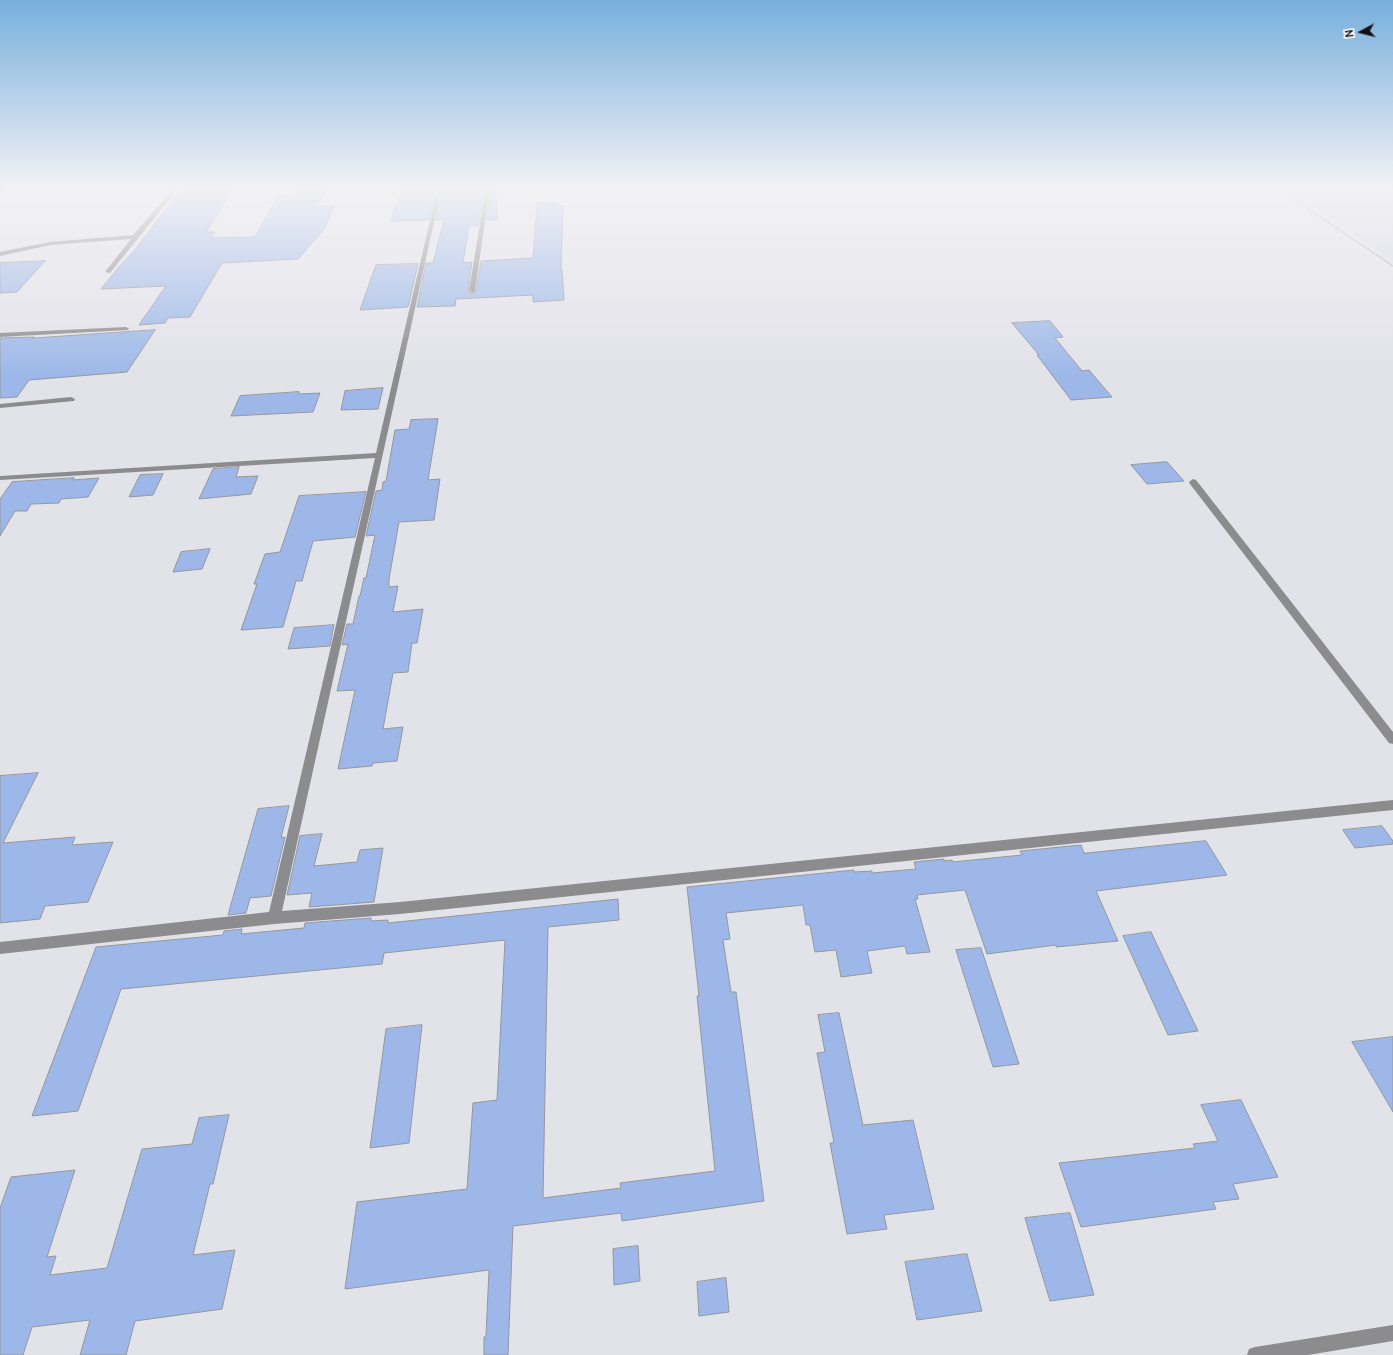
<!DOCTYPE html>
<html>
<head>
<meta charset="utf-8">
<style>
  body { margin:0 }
  #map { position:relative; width:1393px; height:1355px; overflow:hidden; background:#e2e2e9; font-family:Cabin,sans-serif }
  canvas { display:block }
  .north { position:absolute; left:1341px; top:12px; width:40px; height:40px; -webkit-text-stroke:3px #fff; paint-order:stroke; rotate:263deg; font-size:11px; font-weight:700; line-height:16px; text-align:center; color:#121214 }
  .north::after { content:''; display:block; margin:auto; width:14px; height:18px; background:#121214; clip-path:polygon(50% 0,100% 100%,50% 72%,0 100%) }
</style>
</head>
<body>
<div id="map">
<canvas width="1393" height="1355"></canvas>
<div class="north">N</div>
</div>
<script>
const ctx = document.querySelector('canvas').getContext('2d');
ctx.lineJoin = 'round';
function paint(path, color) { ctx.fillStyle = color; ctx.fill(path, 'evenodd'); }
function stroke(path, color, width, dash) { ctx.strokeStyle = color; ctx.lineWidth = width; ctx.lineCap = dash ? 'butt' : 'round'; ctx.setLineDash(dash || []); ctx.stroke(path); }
paint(new Path2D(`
  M1280 186H1393V262Z`), '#d7d7e5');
const building = new Path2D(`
  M184 186H235L206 232H215L210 238 255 237 278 196 294 195 300 186H327L316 207 334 206 325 228 298 259 222 263 190 317 168 318 165 323 139 325 166 286 101 289 118 268 134 251Z
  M427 186H437L429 220 391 221 401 190 426 188Z
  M443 186H485L478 225 469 226 463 263 472 262 468 291 471 294 476 291 481 261 533 258 537 203H558V206H563L561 270H562L564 300 533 302V295L456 299 455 306 417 307 426 263H433L444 220H436Z
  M491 186H496L497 220H487Z
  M45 261 17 292 0 293V263Z
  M418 264 408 307 360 310 376 265Z
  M1050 321 1063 337 1055 338 1082 371 1089 370 1112 397 1071 400 1037 355H1039L1012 323Z
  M155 330 127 372 29 380 17 397 0 398V338L34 337 32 338Z
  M383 388 378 409 341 410 345 391Z
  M299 392V394L320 393 313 412 231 416 240 396Z
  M438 419 428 480 440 479 434 520 399 522 389 579V587L398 586 393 612 423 609 417 643H412L408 672 393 673 383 729 403 727 397 761 373 763 372 766 338 769 355 690 337 691 348 644 342 645 347 624H353L359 596H360L364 578H366L375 535 366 536 376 491 382 490 383 482 386 481 395 430 409 429 411 420Z
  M1167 462 1184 481 1147 484 1131 465Z
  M239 467 236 477 258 476 251 494 199 499 213 469Z
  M163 474 153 495 129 497 140 475Z
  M74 478 73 480 99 478 88 497 61 499 59 503 31 504 27 511H15L0 536V499L12 482Z
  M366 492 355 537 313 541 302 581H296L283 627 241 630 257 584H254L265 554 280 552 299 496Z
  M210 549 202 569 173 572 181 552Z
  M334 625 330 646 288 649 294 628Z
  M38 773 3 843 75 837 72 845 113 842 88 902 45 906 40 919 0 923V776Z
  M289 806 281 838 285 837 271 896 250 898 246 913 228 915 258 809Z
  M1382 826 1393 841V844L1355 848 1343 830Z
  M322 834 314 866 357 862 360 850 383 848 374 902 309 907 312 893 287 895 300 836Z
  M1206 841 1227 875 1096 891 1118 941 1056 947V945L987 954 965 890 917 895 918 899H915L930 952 907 954 905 946 867 951 872 973 841 977 836 950 815 952 810 925H806L803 905 726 913 730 939 723 940 731 992H736L764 1201 622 1221 621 1213 513 1226 508 1355H484V1337L486 1336 489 1270 345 1289 357 1202 467 1189 473 1103 497 1100 505 940 384 953 382 964 121 989 78 1111 32 1116 96 947 223 935 224 931 242 929 241 934 304 928 305 923 371 918V921L388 920V923L618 899 619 920 548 927 543 1198 621 1188 620 1183 715 1171 697 996H699L687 887 854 870V872L872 871V873L916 869 914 862 944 859V861L952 860 953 862 1022 855 1020 851 1081 845 1084 853Z
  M1151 932 1198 1031 1168 1035 1123 936Z
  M981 948 1019 1064 993 1067 956 950Z
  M839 1013 863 1125 913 1120 934 1209 884 1215 887 1229 847 1234 830 1143H834L817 1053 825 1052 818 1015Z
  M422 1025 409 1143 370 1148 386 1029Z
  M1393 1037V1112L1352 1042Z
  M1241 1100 1278 1177 1233 1184 1239 1199 1213 1202 1216 1209 1081 1227 1059 1163 1195 1148 1193 1144 1218 1141 1201 1105Z
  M229 1115 213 1184H210L193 1255 235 1250 222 1309 135 1321 126 1355H80L90 1320 32 1327 23 1355H0V1208L11 1177 75 1170 47 1257 56 1256 50 1275 107 1268 142 1149 192 1144 199 1118Z
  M1070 1213 1094 1295 1050 1301 1025 1218Z
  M638 1246 640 1281 614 1285 613 1249Z
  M967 1254 982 1311 917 1320 905 1262Z
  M726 1278 729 1312 699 1316 697 1282Z`);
paint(building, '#9db8e8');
stroke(building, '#94979d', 1);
stroke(new Path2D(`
  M1275 186 1393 266`), '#808085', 1.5, [1, 1]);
paint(new Path2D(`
  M174 186H178L170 199 110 273 105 272 131 239 50 245 0 256V252L50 242 133 235 166 197Z
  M438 186H442L282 911 400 902 1393 800V810L400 914 274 924 0 954V942L269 912 375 458 0 480V476L376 453Z
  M486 186H490L475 291 472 293 469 291Z
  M126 327 129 329 128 330 0 337V333Z
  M71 397 75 399 74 401 0 408V404Z
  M1193 479 1196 480 1393 732V744L1389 743 1190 484 1189 482Z
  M1393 1325V1341L1308 1355H1247L1249 1349 1255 1347Z`), '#8c8b8d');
stroke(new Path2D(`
  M0 187 1 186`), '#636165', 10);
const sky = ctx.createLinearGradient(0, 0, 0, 375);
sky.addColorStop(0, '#78afdc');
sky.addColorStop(0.5, '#f2f2f5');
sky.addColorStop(1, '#f2f2f500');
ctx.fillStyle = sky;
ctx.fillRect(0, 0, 1393, 375);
</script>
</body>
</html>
